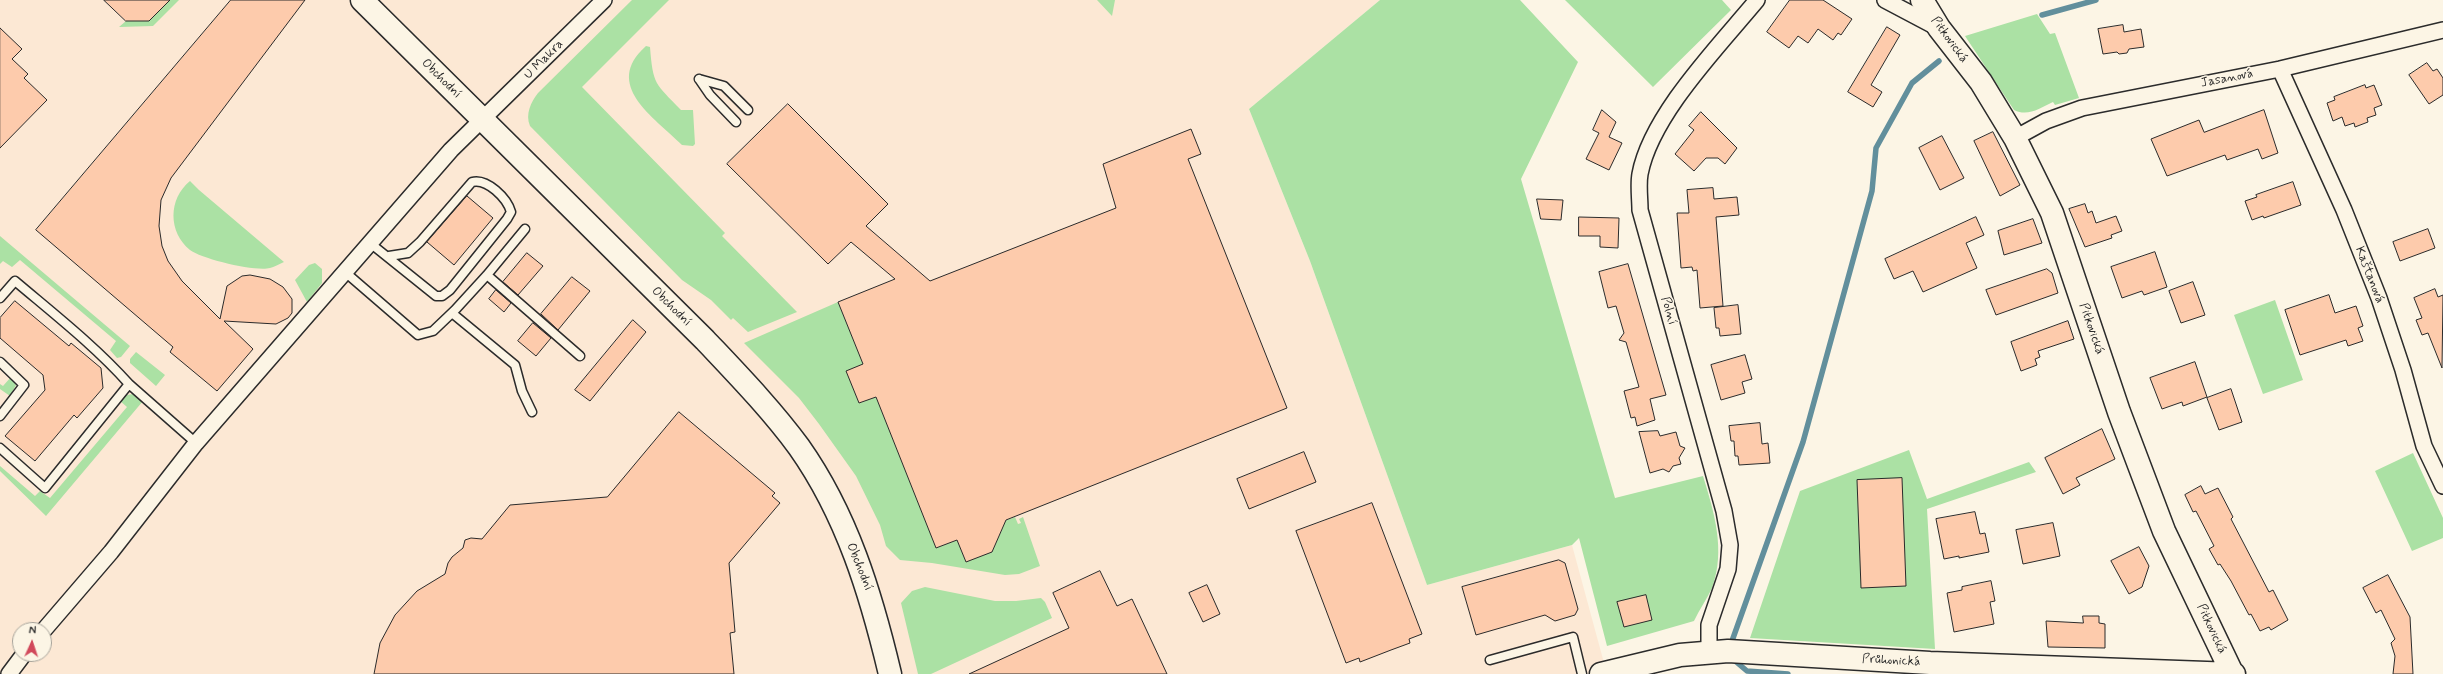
<!DOCTYPE html>
<html>
<head>
<meta charset="utf-8">
<style>
  body { margin:0 }
  #map { position:relative; width:2443px; height:674px; overflow:hidden; background:#fcf5e5; font-family:Mynerve,sans-serif }
  canvas { display:block }
  .north { position:absolute; left:12px; top:622px; width:40px; height:40px; box-sizing:border-box; background:#fcf5e5; border:1px solid #a8a49b; border-radius:50%; rotate:3deg; font-size:11px; font-weight:700; line-height:16px; text-align:center; color:#2b2b2b }
  .north::after { content:''; display:block; margin:auto; width:14px; height:18px; background:#d1495b; clip-path:polygon(50% 0,100% 100%,50% 72%,0 100%) }
</style>
</head>
<body>
<div id="map">
<canvas width="2443" height="674"></canvas>
<div class="north">N</div>
</div>
<script>
const ctx = document.querySelector('canvas').getContext('2d');
ctx.lineJoin = 'round';
function paint(path, color) { ctx.fillStyle = color; ctx.fill(path, 'evenodd'); }
function stroke(path, color, width, dash) { ctx.strokeStyle = color; ctx.lineWidth = width; ctx.lineCap = dash ? 'butt' : 'round'; ctx.setLineDash(dash || []); ctx.stroke(path); }
function write(font, color, halo, rows, align = 'center') {
  ctx.font = font + ' Mynerve,sans-serif'; ctx.lineWidth = 3; ctx.setLineDash([]); ctx.textBaseline = 'middle'; ctx.strokeStyle = halo; ctx.fillStyle = color; for (const [text, x, y, turn = 0] of rows) {
    ctx.save(); ctx.translate(x, y); ctx.rotate((+turn || 0) * Math.PI / 180); ctx.textAlign = isNaN(turn) ? turn : align; if (halo) ctx.strokeText(text, 0, 0); ctx.fillText(text, 0, 0); ctx.restore();
  }
}
paint(new Path2D(`
  M0 0H1380L1249 109 1310 261 1427 585 1572 545 1607 674H0ZM20 630H44V654H20Z`), '#fce8d4');
paint(new Path2D(`
  M170 0H179L153 26 119 27 126 21H149Z
  M632 0H669L582 87 725 233 722 236 797 312 748 332 733 318 731 320 711 300 682 280 530 126C525 114 531 102 538 93Z
  M1097 0H1115L1112 16Z
  M1380 0H1520L1578 62 1521 179 1615 498 1703 476C1714 512 1726 550 1712 588 1707 599 1699 610 1694 621L1607 646 1579 538 1572 545 1427 585 1310 261 1249 109Z
  M1565 0H1722L1731 10 1653 87Z
  M2037 14 2050 34 2055 33 2079 98 2055 105 2053 102C2040 108 2028 117 2014 110L1965 36Z
  M646 46 650 47C653 85 655 83 681 110H693L695 144 693 146 682 145C654 117 602 85 646 46Z
  M190 181 199 190 284 262C279 264 274 267 270 268 256 272 202 259 190 250 168 232 168 199 190 181Z
  M0 236 130 346 121 357 117 358 110 350 116 341 20 260 12 267 3 261 0 264Z
  M315 263 322 269V283L307 302 295 280 309 265Z
  M2275 300 2303 380 2263 394 2234 315Z
  M838 302 863 364 859 403 876 397 936 548 957 540 966 562 992 551 1002 530 999 523 1015 517 1018 524 1021 523 1019 519 1023 517 1040 566 1019 574 1005 575 932 563 900 560 886 546 880 525 856 476 819 424 799 398 744 343Z
  M136 352 165 375 156 386 130 363V359Z
  M11 377 16 385 10 396 0 389V384L3 386Z
  M133 394 143 401 46 516 0 471V466L35 496 40 491 50 498 127 407 119 400 127 395Z
  M1909 450 1927 499 2029 462 2036 472 1927 509 1935 649 1750 638 1800 491Z
  M2413 453 2443 518V538L2412 551 2375 471Z
  M925 587 995 601H1016L1041 598 1045 602 1052 618 931 674H918L901 603 912 591Z`), '#abe1a4');
stroke(new Path2D(`
  M2042 15 2096 0
  M1732 641 1803 442 1872 191 1876 148 1912 83 1939 61
  M1734 660 1747 671 1788 674`), '#628f9c', 5.5);
const building = new Path2D(`
  M104 0H170L149 21H126Z
  M231 0H305L171 178 161 200 159 226 162 246 168 261 182 281 220 319 227 286 242 276 250 275 270 279 283 287 292 299V313L288 318 276 324 224 321 253 349 217 391 170 352 173 347 36 230Z
  M1790 0H1823L1852 19 1841 35 1838 33 1833 40 1818 29 1808 43 1798 36 1789 48 1767 32Z
  M2123 25 2124 32 2141 29 2144 47 2129 49 2127 53 2119 54 2117 52 2103 54 2098 29Z
  M1887 27 1900 35 1871 85 1882 92 1873 107 1848 92Z
  M0 28 22 49 12 59 28 74 24 78 47 100 0 148Z
  M2427 63 2433 71 2437 69 2443 78V95L2429 104 2409 75Z
  M2365 85 2366 88 2374 85 2382 105 2374 108 2376 115 2367 118 2368 122 2355 127 2354 123 2345 126 2342 117 2333 121 2327 103 2335 100 2334 97Z
  M788 104 888 204 866 226 930 281 1116 208 1103 164 1191 129 1201 154 1188 159 1287 408 1006 520 992 552 966 562 957 540 936 548 876 397 859 403 846 371 863 364 838 302 895 279 851 242 828 264 727 164Z
  M1602 110 1616 122 1609 137 1622 143 1609 170 1586 159 1599 133 1593 130Z
  M2264 110 2278 153 2262 159 2258 149 2227 160 2225 155 2167 176 2151 139 2199 120 2204 132Z
  M1701 112 1737 148 1725 164 1718 158H1706L1694 171 1675 154 1694 130 1689 126Z
  M1993 132 2020 185 2000 196 1974 141Z
  M1942 136 1964 178 1940 190 1919 148Z
  M2293 182 2301 205 2264 218 2263 216 2252 220 2245 201 2257 197 2256 195Z
  M1713 188 1714 199 1737 197 1739 215 1716 217 1723 306 1700 308 1697 270 1693 271 1692 267 1681 268 1677 213H1689L1687 190Z
  M467 196 493 218 454 265 427 242Z
  M1537 199 1563 200 1561 220 1541 219Z
  M2085 204 2088 213 2092 211 2096 223 2116 216 2122 231 2111 235 2112 238 2085 247 2069 209Z
  M1579 217 1619 218 1618 248 1600 247V236H1579Z
  M1976 217 1984 235 1966 243 1977 268 1923 292 1913 271 1894 279 1885 259Z
  M2033 219 2042 243 2004 255 1998 231Z
  M2428 229 2435 248 2400 261 2393 242Z
  M2155 252 2167 287 2144 295 2142 291 2122 298 2111 267Z
  M527 253 543 266 518 295 503 282Z
  M1628 264 1666 395 1650 399 1655 420 1637 426 1635 417 1631 418 1624 391 1639 387 1626 342 1619 340 1624 333 1616 306 1608 308 1599 272Z
  M2047 269 2052 273 2058 293 1996 315 1986 290Z
  M572 277 590 291 558 330 541 314Z
  M2193 282 2205 315 2181 323 2169 291Z
  M2435 289 2438 297 2443 295 2442 368 2428 333 2422 335 2416 320 2422 318 2414 298Z
  M496 290 511 303 504 312 489 299Z
  M2329 295 2335 313 2356 306 2363 326 2358 328 2363 341 2348 346 2346 340 2300 355 2285 310Z
  M15 301 69 346 71 343 101 368 103 388 77 418 74 415 35 461 5 436 45 390 43 375 0 338V318Z
  M1738 305 1741 334 1720 336 1719 328H1716L1714 308Z
  M633 320 646 332 590 401 575 390Z
  M2068 321 2074 339 2038 351 2040 357 2035 359 2037 365 2021 371 2011 342Z
  M533 323 551 338 536 356 518 341Z
  M1745 355 1752 379 1742 382 1745 393 1721 400 1711 365Z
  M2195 362 2207 397 2183 406 2182 402 2162 409 2150 378Z
  M2231 389 2242 422 2219 430 2207 398Z
  M679 412 775 493 772 496 780 503 729 563 735 632 730 633 734 674H374L380 643 395 615 417 591 445 574 448 563 452 557 463 548 465 540 471 538 482 539 510 505 607 497Z
  M1760 423 1762 444 1768 443 1770 463 1739 465 1738 456H1735L1734 441H1731L1729 426Z
  M2102 429 2115 459 2076 478 2080 485 2063 494 2045 458Z
  M1658 431 1660 436 1676 432 1680 446 1685 448 1679 458 1681 464 1673 466 1669 472 1663 469 1650 473 1639 432Z
  M1304 452 1316 482 1249 509 1237 479Z
  M1902 478 1906 586 1861 588 1857 480Z
  M2201 486 2205 494 2218 488 2233 517 2231 519 2269 592 2273 590 2288 620 2271 630 2269 627 2260 631 2251 614 2249 615 2231 581 2220 564 2218 565 2209 549 2214 546 2196 511 2193 512 2185 495Z
  M1372 503 1422 634 1409 639 1410 643 1391 650 1360 662 1359 658 1346 663 1296 531Z
  M1975 512 1980 534 1985 533 1989 552 1959 558V556L1944 559 1936 519Z
  M2053 523 2060 556 2023 564 2016 530Z
  M2139 547 2149 566 2142 587 2129 594 2111 561Z
  M1559 560 1565 563 1578 609 1575 615 1555 621 1545 615 1476 635 1462 587Z
  M1100 571 1117 606 1132 599 1167 674H969L1069 628 1053 593Z
  M2388 575 2410 617 2413 674H2393L2395 656 2391 643 2395 639 2381 610 2376 613 2363 588Z
  M1991 581 1995 601 1990 602 1994 624 1954 632 1947 593 1962 590V587Z
  M1207 585 1220 614 1203 622 1189 593Z
  M1646 595 1652 620 1624 627 1617 602Z
  M2083 616H2099V623L2105 624V648L2048 647 2046 621 2083 623Z`);
paint(building, '#fdcbac');
stroke(building, '#2b2b2b', 1);
const lane = new Path2D(`
  M699 79 724 86 748 110
  M699 79 710 95 736 122
  M370 243 436 296H442L450 290 507 219 511 212C507 198 487 178 472 182L420 242 408 253 389 256
  M345 272 418 335 433 331 455 310 487 275 525 229
  M487 275 580 356
  M0 298 15 281C54 314 95 346 129 384
  M452 313 515 365 522 391 532 412
  M0 362 24 385 0 416
  M0 448 45 488 129 384 196 443
  M1490 660 1573 637 1582 674`);
const street = new Path2D(`
  M1885 0 1938 28
  M2280 69 2344 210 2379 298 2403 370 2424 446 2443 486
  M2015 138 2046 121 2082 108 2280 69 2443 30
  M44 630 111 552 196 443 451 150 604 0
  M1709 652V625L1728 569 1730 545 1724 511 1640 210C1640 199 1638 185 1640 174 1651 115 1719 46 1757 0
  M9 674 24 654`);
const secondary = new Path2D(`
  M362 0 705 340C738 375 771 409 799 447 847 515 871 594 890 674
  M1922 0 1939 28 1981 82 2015 138 2052 213 2119 412 2164 531 2232 673
  M1601 674 1680 655 1728 651 1930 663 2234 674`);
stroke(lane, '#2b2b2b', 11);
stroke(street, '#2b2b2b', 18);
stroke(secondary, '#2b2b2b', 25);
stroke(lane, '#fcf5e5', 8);
stroke(street, '#fcf5e5', 15);
stroke(secondary, '#fcf5e5', 22);
write('13px', '#2b2b2b', '#fcf5e5', [
  ["Pitkovická",1949,40,54],
  ["U Makra",544,60,-45],
  ["Obchodní",441,79,45],
  ["Jasanová",2227,79,-11],
  ["Kaštanová",2369,275,69],
  ["Obchodní",671,307,45],
  ["Polní",1668,311,74],
  ["Pitkovická",2091,329,71],
  ["Obchodní",859,567,68],
  ["Pitkovická",2211,629,65],
  ["Průhonická",1891,661,3]
]);
</script>
</body>
</html>
